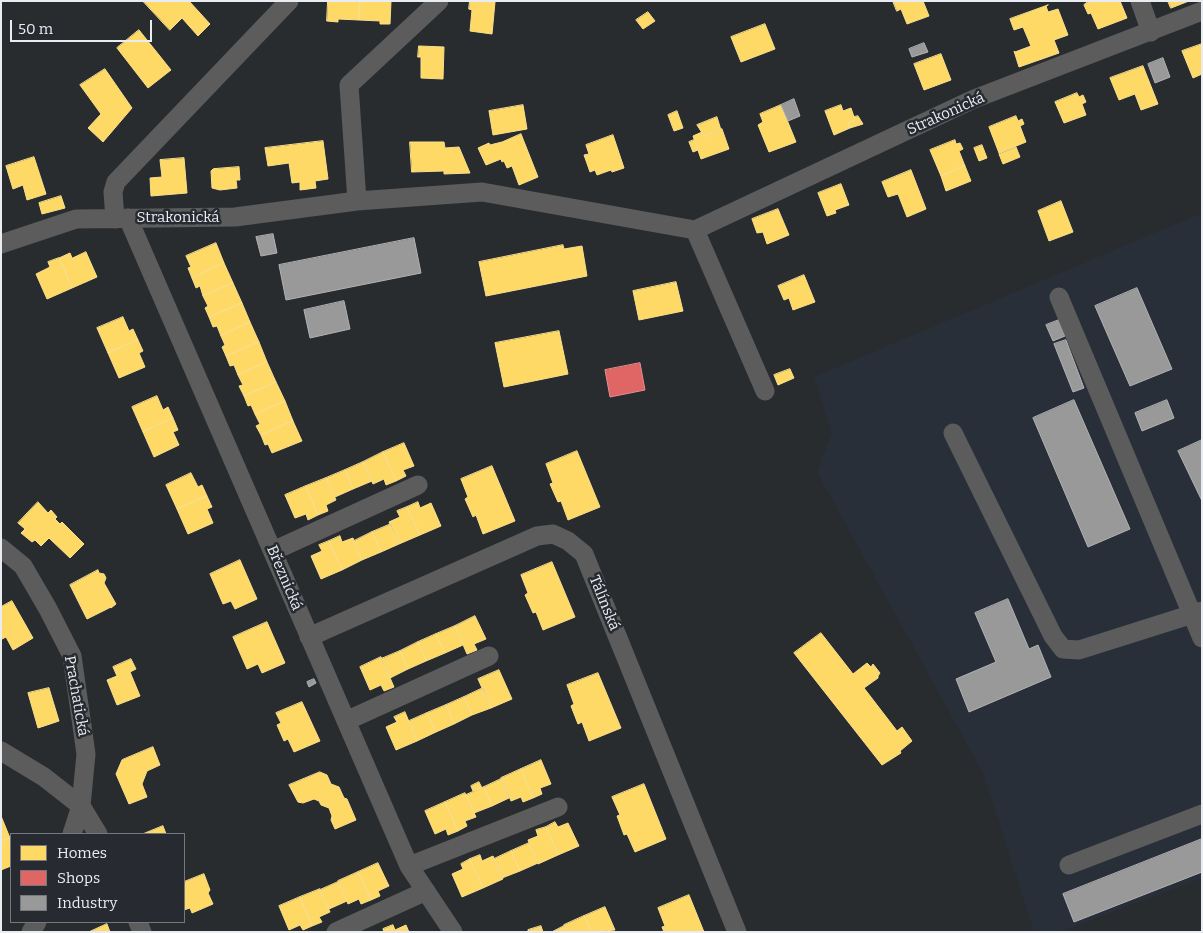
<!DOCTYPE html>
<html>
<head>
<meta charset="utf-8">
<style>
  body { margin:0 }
  #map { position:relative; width:1203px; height:933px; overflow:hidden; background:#292c2f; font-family:Bitter,serif }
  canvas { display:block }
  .frame { position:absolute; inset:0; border:2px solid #e9ecf0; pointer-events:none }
  .legend { position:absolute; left:10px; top:833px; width:175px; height:90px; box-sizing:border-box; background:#272b31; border:1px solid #75787d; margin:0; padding:6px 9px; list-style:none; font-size:15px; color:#e9ecf0 }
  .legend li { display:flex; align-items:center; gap:10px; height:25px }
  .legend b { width:25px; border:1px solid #75787d }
  .scale { position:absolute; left:10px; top:20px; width:142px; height:22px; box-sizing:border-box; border:2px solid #e9ecf0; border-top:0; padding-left:6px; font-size:15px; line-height:18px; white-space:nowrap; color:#e9ecf0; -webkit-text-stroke:4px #272b31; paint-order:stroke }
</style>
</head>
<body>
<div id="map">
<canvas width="1203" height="933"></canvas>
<div class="frame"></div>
<ul class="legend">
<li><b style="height:14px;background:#ffd966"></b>Homes</li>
<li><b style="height:14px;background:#e06666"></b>Shops</li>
<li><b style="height:14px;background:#999"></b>Industry</li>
</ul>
<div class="scale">50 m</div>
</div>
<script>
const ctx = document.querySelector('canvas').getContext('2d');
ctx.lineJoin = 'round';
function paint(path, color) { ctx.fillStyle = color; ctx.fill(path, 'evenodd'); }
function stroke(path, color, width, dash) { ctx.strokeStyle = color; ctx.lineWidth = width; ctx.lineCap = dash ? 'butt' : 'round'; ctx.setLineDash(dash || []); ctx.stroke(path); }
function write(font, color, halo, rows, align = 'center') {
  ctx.font = font + ' Bitter,serif'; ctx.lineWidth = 5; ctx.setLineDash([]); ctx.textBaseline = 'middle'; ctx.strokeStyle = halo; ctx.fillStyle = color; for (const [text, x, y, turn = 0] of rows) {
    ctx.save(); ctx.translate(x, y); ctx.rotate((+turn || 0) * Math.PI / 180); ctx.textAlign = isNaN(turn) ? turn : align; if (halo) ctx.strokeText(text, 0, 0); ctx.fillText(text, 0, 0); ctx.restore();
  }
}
paint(new Path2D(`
  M1202 213V878L1060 932H1034L984 775 817 472 832 433 814 377Z`), '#282f39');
const homes = new Path2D(`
  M143 1H189L210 24 198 36 182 18 170 30Z
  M328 1H360L359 20 338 19V22L327 21Z
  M360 1H391L390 24H380V21L359 20Z
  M470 1 495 2 492 34 470 31 472 10 469 9Z
  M893 1H923L929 16 907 24 901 9 897 11Z
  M1089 1H1120L1127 18 1098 29 1091 13 1088 14 1084 5Z
  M1168 1H1189L1171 8Z
  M1048 5 1046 6 1048 12 1058 9 1068 35 1054 40 1059 53 1019 67 1014 51 1015 52 1031 46 1023 27 1014 30 1010 19Z
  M648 12 655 21 643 29 636 20Z
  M765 24 775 49 741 62 731 37Z
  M139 30 171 70 148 88 117 48Z
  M1202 44V74L1193 78 1182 51Z
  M419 46 444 47 443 79 421 78V57H418Z
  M941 54 951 80 924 90 914 64Z
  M1143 66 1158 104 1141 110 1135 94 1119 100 1110 78Z
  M105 69 132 108 103 142 88 128 101 114 80 85Z
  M1077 93 1079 97 1083 95 1086 102 1082 104 1086 115 1064 123 1055 102Z
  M523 105 527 129 493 135 489 111Z
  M781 105 796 142 769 152 758 125 763 122 760 114Z
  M841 105 843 111 851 108 855 120 848 123 850 128 834 135 825 111Z
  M677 111 683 128 674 131 668 115Z
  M858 116 863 124 850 128 848 123 855 120 854 117Z
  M1016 116 1018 121 1022 119 1024 124 1020 126 1026 142 999 153 989 127Z
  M717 117 721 130 704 136 697 125Z
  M722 129 729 149 701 159 693 136 702 132 704 136Z
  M521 134 538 177 519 185 512 166 507 168 504 161 502 162 501 159 486 165 478 148 489 143 490 145 502 142Z
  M613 135 624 168 612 172 611 170 597 175 595 170 590 172 584 155 589 154 586 145Z
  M694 140 698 150 693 152 689 142Z
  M955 140 956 144 960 143 963 149 959 151 965 166 941 176 930 150Z
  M323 141 328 179 315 181 316 188 300 190V182L292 183 289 163 268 166 265 148Z
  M410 142H444L445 148 459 147 470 173 444 174V171L412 172Z
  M982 145 987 158 979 161 974 148Z
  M1016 147 1020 157 1003 164 999 154Z
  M34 157 46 194 27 200 23 185 13 189 6 166Z
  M184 158 187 193 151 196 150 178 162 177 160 160Z
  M965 166 971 181 946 191 941 176Z
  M239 167 240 180H236L237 188 220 190 212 188 211 171 213 169Z
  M911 170 926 209 907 217 898 194 888 197 882 182Z
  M841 184 849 205 835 210 836 213 827 216 818 193Z
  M61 196 65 208 42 214 39 203Z
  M1061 201 1073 232 1049 241 1038 211Z
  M778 209 789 235 767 244 763 232 757 233 752 219Z
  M216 243 224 263 192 278 188 268 191 267 186 256Z
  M563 245 564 249 582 246 587 276 486 296 479 262Z
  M86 252 97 277 72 288 59 258 70 253 72 258Z
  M59 258 72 288 47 299 36 274 50 267 48 262Z
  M224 263 233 283 203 296 200 286 196 288 192 278Z
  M804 275 815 302 793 310 789 298 784 300 778 286Z
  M676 282 683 311 639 320 633 291Z
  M233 283 242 303 209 317 205 308 208 306 203 296Z
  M242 303 250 322 221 336 217 326 213 327 209 317Z
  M123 317 129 331 133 329 138 340 108 353 97 328Z
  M250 322 259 342 226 356 222 347 225 345 221 336Z
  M559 331 568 374 504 387 495 343Z
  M138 340 143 351 139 353 145 367 119 378 108 353Z
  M259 342 267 362 238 375 234 365 230 366 226 356Z
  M267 362 276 382 244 396 239 386 243 385 238 375Z
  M790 369 794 378 778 385 774 375Z
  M276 382 285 401 255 414 251 405 248 406 244 396Z
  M157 396 163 410 168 407 173 418 143 432 132 407Z
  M285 401 293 421 261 435 256 426 260 424 255 414Z
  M173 418 178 430 173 432 179 445 154 457 143 432Z
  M293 421 302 441 272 453 268 444 265 445 261 435Z
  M404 443 414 466 403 470 406 476 396 481 383 452Z
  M577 451 600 507 568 520 561 501 558 502 550 484 553 483 546 464Z
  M383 452 396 481 386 485 384 479 373 484 363 462Z
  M363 462 372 481 353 489 345 470Z
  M492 466 515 521 483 534 476 515 473 517 465 499 468 497 461 479Z
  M345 470 353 489 335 497 326 478Z
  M191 473 198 487 202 485 207 496 177 509 166 485Z
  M326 478 336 500 326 505 328 511 318 515 306 486Z
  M306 486 318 515 308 520 306 514 295 518 285 495Z
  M207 496 212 507 207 509 213 523 188 534 177 509Z
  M38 502 48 513 51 510 57 517 55 519 60 524 62 522 84 544 70 558 49 538 41 546 35 540 32 542 21 533 25 529 18 523Z
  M418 502 420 508 431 503 441 526 420 535 407 507Z
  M407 507 420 535 399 544 389 522 400 517 397 511Z
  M391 524 399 544 381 552 372 532Z
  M372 532 381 552 362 560 354 541Z
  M340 536 342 542 353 538 362 560 342 570 329 541Z
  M329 541 342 570 321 579 311 556 322 551 319 545Z
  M240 560 257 599 235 609 231 601 223 604 210 574Z
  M552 562 575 617 543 630 536 612 533 613 525 595 528 593 521 575Z
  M98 570 99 573 104 574 106 578 104 583 116 604 111 608V607L87 619 70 585Z
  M12 601 33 638 13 650 6 637 2 639 1 638V607Z
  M475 616 486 639 474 644 477 650 467 654 455 626Z
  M267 622 285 663 262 673 258 664 247 669 233 637Z
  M455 626 463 645 445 653 436 634Z
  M821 633 853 674 867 663 871 667 873 664 880 673 878 676V678L864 688 897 731 902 727 912 741 900 751 901 753 882 765 794 653Z
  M436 634 445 653 426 661 418 642Z
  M418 642 426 661 408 669 400 651Z
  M400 651 408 669 390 678 381 659Z
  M381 657 394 687 384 691 381 685 370 690 360 667Z
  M131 659 136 669 130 672 140 696 117 705 107 680 117 676 113 667Z
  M499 670 512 699 491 708 478 679Z
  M598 673 621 728 589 741 582 722 578 724 571 706 574 704 567 685Z
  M49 688 59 721 38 728 28 693Z
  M483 688 491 708 472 715 464 697Z
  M464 697 472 715 454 724 446 705Z
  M302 702 320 741 294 752 288 739 284 741 277 725 281 723 276 713Z
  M446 705 454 724 436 732 427 713Z
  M405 712 417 741 396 750 386 727 397 722 394 717Z
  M427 713 436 732 417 741 409 721Z
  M153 747 160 765 147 771 142 784 147 797 129 804 116 774 122 760Z
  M541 760 551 784 540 788 542 794 533 798 521 769Z
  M521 769 533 798 523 802 521 797 511 801 501 778Z
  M320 772 327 775 331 784 339 787 344 798 347 799 356 820 335 829 331 820 332 816 329 808 321 805 319 801 314 799 303 803 298 802 289 785Z
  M501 779 509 798 492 806 484 787Z
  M479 782 482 788 473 791 471 786Z
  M644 784 666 839 635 852 627 834 624 835 617 816 620 815 612 797Z
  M484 787 492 806 474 813 466 795Z
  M465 793 476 817 465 821 467 826 458 831 445 802Z
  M445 802 458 831 448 835 446 829 435 834 425 811Z
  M1 816 10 838 1 841Z
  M555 822 558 827 568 823 579 846 558 855 546 827Z
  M163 826 166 834H143Z
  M546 827 558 855 538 864 528 840 538 836 536 830Z
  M10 838 11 866 1 870V841Z
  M529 843 538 863 520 871 511 851Z
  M511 851 520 871 502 878 494 859Z
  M480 855 482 861 493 856 503 879 483 888 470 859Z
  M470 859 483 888 462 897 452 874 463 869 461 864Z
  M378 863 389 886 378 891 380 896 371 900 358 872Z
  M358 872 371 900 361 904 359 899 348 904 338 881Z
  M204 874 210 890 208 893 213 904 192 913 190 908 184 910V882Z
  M338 882 347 901 329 909 320 890Z
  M320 889 330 912 319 917 322 922 312 926 300 897Z
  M689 895 704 932H664L662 927 665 926 658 908Z
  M300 897 312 926 303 930 300 925 289 930 279 906Z
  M605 907 615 930 591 932 584 916Z
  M584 916 591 932H567L564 925Z
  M107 924 110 932H89Z
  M393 925 395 930 406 925 409 932H384L383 929Z
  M541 926 543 932H528V930Z
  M564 926 567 932H552Z`);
paint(homes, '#ffd966');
stroke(homes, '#f8df8f', 1);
const shops = new Path2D(`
  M640 363 645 390 610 397 605 370Z`);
paint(shops, '#e06666');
stroke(shops, '#e38e8f', 1);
const industry = new Path2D(`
  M924 43 928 52 912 57 909 49Z
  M1163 58 1170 77 1155 83 1148 64Z
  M794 99 800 116 788 121 781 105Z
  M273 234 277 253 261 256 256 237Z
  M414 238 421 273 286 300 279 265Z
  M1137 288 1172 369 1130 386 1095 306Z
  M344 301 350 329 310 338 304 310Z
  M1059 320 1065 336 1053 341 1046 325Z
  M1066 340 1084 388 1073 392 1054 344Z
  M1074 400 1130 529 1088 547 1033 418Z
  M1167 400 1174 418 1142 431 1135 413Z
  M1202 440V501L1178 451Z
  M1008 599 1029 649 1038 645 1051 677 969 712 956 679 996 662 975 613Z
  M314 679 316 683 309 687 307 682Z
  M1202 839V872L1074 922 1063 894Z`);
paint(industry, '#999');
stroke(industry, '#b1b2b3', 1);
stroke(new Path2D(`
  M1140 1 1151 32
  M357 201 349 85 439 1
  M128 218 409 866 453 932
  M115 219 113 192 116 182 289 1
  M695 230 765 391
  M1 244 76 219 235 217 357 201 482 192 695 230 974 99 1202 11
  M1059 297 1202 638
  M953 433 1053 636 1063 649 1079 650 1202 611
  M1 548 23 566 48 609 72 656 86 754 81 806 72 834
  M273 551 418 485
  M309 637 537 536 553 534 568 541 584 554 737 932
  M346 721 489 656
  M1 751 44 777 81 806 98 834
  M1069 865 1202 814
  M409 866 558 807
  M138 922 142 932
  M31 932 37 922
  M336 932 426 891`), '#5b5c5b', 19);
write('15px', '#e9ecf0', '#272b31', [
  ["Strakonická",946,114,-24],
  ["Strakonická",178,218],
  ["Březnická",284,578,67],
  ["Tálínská",604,603,68],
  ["Prachatická",76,696,80]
]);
</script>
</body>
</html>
